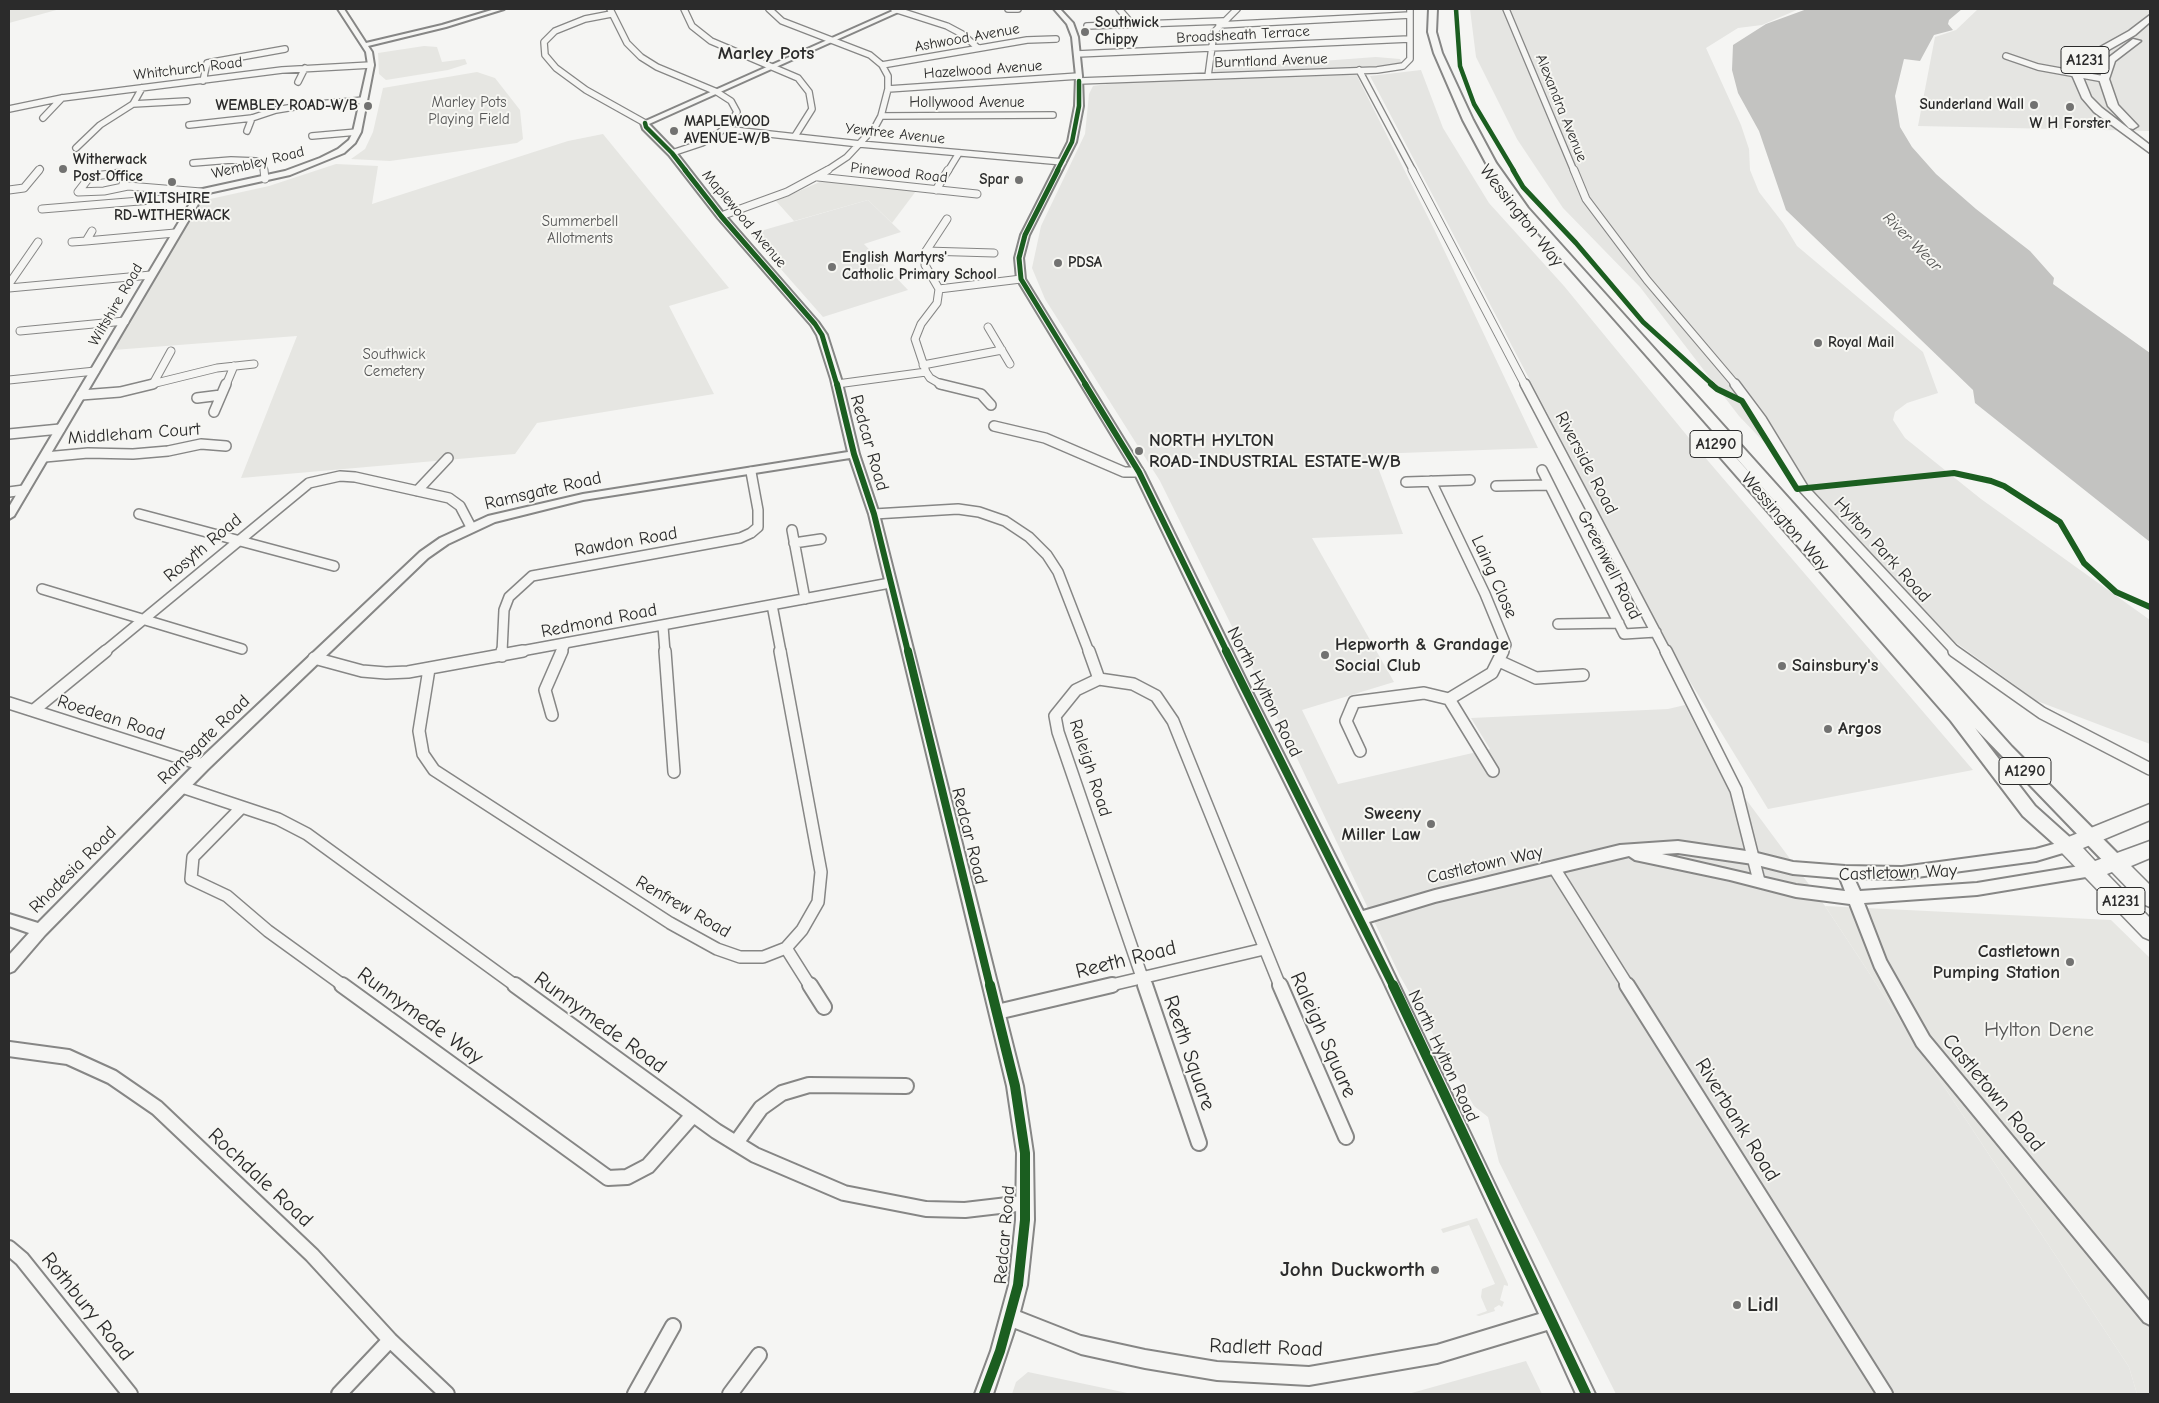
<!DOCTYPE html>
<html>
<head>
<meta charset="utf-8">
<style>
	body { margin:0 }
	#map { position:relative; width:2159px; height:1403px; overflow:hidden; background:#f5f5f3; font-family:"Comic Neue",sans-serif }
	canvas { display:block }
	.frame { position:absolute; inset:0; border:10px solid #2b2b2b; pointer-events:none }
</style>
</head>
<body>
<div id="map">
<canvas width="2159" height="1403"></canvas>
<div class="frame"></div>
</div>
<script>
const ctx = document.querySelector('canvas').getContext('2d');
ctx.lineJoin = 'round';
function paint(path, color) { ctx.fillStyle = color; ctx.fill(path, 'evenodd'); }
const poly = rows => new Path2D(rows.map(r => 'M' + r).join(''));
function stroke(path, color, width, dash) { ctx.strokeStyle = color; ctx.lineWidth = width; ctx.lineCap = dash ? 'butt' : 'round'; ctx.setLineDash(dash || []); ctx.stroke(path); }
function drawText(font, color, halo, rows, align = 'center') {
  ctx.font = font + ' "Comic Neue",sans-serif'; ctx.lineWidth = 4; ctx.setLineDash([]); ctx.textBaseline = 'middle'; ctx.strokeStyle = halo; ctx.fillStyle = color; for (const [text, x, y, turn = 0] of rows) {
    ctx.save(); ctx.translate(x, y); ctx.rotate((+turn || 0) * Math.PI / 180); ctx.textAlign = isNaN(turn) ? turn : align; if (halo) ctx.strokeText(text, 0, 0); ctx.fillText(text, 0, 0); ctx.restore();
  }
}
paint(poly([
	[1470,9,1799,9,1762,25,1738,28,1706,48,1741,125,1749,149,1750,170,1759,192,1783,223,1797,246,1923,352,1938,393,1907,403,1895,412,1893,420,1905,438,1981,499,2150,620,2150,744,2037,701,1955,642,1739,416,1640,287,1563,208,1517,139,1476,57],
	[1978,9,2150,9,2150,131,1918,126,1935,37,1956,30],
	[1376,57,1400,59,1405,68,1357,76,1434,229,1538,448,1373,454,1403,534,1312,538,1394,682,1302,710,1338,784,1490,749,1471,718,1668,709,1685,705,1705,744,1825,906,2129,1367,2137,1394,1616,1394,1499,1162,1488,1117,1474,1106,1400,976,1296,756,1160,481,1045,299,1032,268,1041,226,1085,134,1089,94,1093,86,1123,82,1211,80,1214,69],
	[1421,70,1443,128,1489,203,1564,286,1703,455,1973,770,1768,809,1656,626,1573,462,1370,76],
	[868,200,901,232,864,244,908,290,823,317,750,234],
	[1526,1361,1542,1394,1408,1394],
	[1028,1372,1132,1394,1012,1394,1016,1382]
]), '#e5e5e2');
paint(poly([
	[9,9,60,9,9,23],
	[424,46,437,47,442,62,465,59,467,64,448,70,386,80,379,74,378,53],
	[477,72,495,78,520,110,523,139,517,143,390,161,351,159,365,149,373,132,383,88],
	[603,134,729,288,669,306,714,394,537,423,515,454,241,478,297,336,113,350,201,201,269,186,336,164,378,166,372,204,568,141],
	[822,181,916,191,892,223,868,200,794,221,776,201],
	[1825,906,2111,920,2150,958,2150,1394,2137,1394,2129,1367],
	[1477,1218,1508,1284,1508,1286,1504,1285,1500,1300,1504,1302,1502,1307,1499,1305,1494,1308,1495,1311,1479,1316,1476,1315,1487,1311,1481,1297,1482,1289,1495,1284,1469,1225,1443,1233,1441,1229]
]), '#e6e6e2');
paint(poly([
	[1807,9,1962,9,1949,20,1948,24,1953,30,1934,35,1920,61,1904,59,1895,96,1900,127,1912,147,1936,174,1976,209,2030,251,2054,278,2053,284,2150,353,2150,542,1975,403,1973,390,1786,210,1759,131,1738,93,1732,70,1733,45,1766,24]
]), '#c3c3c1');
const minorFar4 = poly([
	[610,9,627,43,641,57,657,67,717,92,731,101,737,112,730,123,719,133,702,143,672,153],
	[684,9,692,26,711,41,798,78,809,92,812,109,795,136],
	[769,9,782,21,870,55,882,65,888,76,888,89,881,116,875,127,847,157,826,171],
	[894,9,947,26,962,34,978,48],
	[1008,9,1018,9],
	[1119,9,1132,24],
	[1506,9,1574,171],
	[611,14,585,19,555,31,544,42,545,55,556,68,586,90,645,123],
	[1219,25,1410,15],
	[1087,26,1223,21],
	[1077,54,1409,39],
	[2006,56,2038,67,2104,79],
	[882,65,1027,40,1056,39],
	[1359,70,1413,171],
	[1208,76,1214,32,1237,9],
	[203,81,207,63,285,49],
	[1079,81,1377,70,1403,66,1410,59,1410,9],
	[298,82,305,68],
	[888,89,1079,76],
	[133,104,187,101],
	[9,109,62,98,282,70,371,65],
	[881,116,1053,115],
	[43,118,62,98],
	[189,125,252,118,276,110,306,105,364,100],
	[724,129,860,144,1063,162],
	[247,131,252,118],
	[312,136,357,132],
	[76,148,100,125,133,104,142,88],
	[193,163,231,160,256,161,263,165,264,171],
	[38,171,40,169],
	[948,171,959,153]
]);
const minorFar3 = poly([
	[264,170,265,179],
	[1412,170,1525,385],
	[1574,170,1586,199,1647,280,1736,385],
	[818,177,977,194],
	[122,187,126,175,120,173,102,175,88,179,78,192,104,191,128,186,201,192],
	[9,190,24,188,39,170],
	[936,190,948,170],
	[42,209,164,199],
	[721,216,787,192,828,170],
	[92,231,86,241,175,233],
	[72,242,86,241],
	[926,251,994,253],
	[9,284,38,242],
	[9,288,151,275],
	[939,289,1021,279],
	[988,327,1010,364],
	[20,331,125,321],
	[923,365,1002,350],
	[9,380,95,371],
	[154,382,171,351],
	[837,384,926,372],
	[148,385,217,368,254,364],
	[226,385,234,366],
	[942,385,930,378,926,372,915,339,921,324,937,303,939,289,925,265,926,251,947,219]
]);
const minorFar2 = poly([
	[837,384,839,384],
	[940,384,981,394,991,405],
	[1525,384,1666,652],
	[1735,384,1762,420,1804,489,1956,652],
	[81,395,120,392,153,384],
	[197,398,221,395],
	[214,412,226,384],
	[994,426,1045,438,1124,472,1139,472],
	[9,434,60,429],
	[45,457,88,453,133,454,168,451,201,444,226,446],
	[1542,470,1624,634,1656,632],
	[1431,481,1485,594,1506,645,1502,652],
	[1406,482,1470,480],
	[1496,486,1549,485],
	[417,491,448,458],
	[9,492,24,490],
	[139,514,334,566],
	[874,514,958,509,979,512,1005,521,1029,537,1047,555,1058,572,1089,652],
	[792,530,805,599],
	[794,543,821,539],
	[42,589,242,649],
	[772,605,781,652],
	[1558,624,1619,623],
	[663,626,665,652],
	[104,652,309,483,340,476,355,477,449,498,460,506,471,527],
	[502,652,504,610,509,597,532,576,740,538,751,533,758,527,758,510,751,472],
	[516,652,890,583],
	[561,652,565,644]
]);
const minorFar1 = poly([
	[665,651,674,772],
	[1089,651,1099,679],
	[1666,651,1736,790,1759,881],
	[1954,651,2042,713,2150,769],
	[502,656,502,651],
	[314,658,362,671,386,673,408,672,523,651],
	[1499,661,1536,678,1583,675],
	[429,669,419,731,423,754,434,770,670,923,717,949,740,957,763,957,786,948,802,930,818,902,821,872,780,651],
	[9,703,203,765],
	[34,710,106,651],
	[552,715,545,690,562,651],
	[1360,751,1346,721,1354,702,1424,693,1449,699],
	[1493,771,1449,699,1492,673,1503,651],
	[182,787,278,819,307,834,516,986],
	[242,807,193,857,191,879,227,896,268,931,344,986],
	[1554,868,1628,986],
	[786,948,810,986],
	[1107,986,1264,949],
	[1145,986,1058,732,1055,716,1076,690,1099,679,1133,684,1156,696,1173,721,1280,986]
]);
const minor = poly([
	[342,985,608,1178,627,1177,648,1166,693,1115],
	[515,985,716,1131,755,1155,844,1193,926,1209,965,1210,1025,1203],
	[810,985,824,1007],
	[1145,985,1199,1143],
	[1280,985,1346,1137],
	[1627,985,1885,1394],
	[997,1012,1112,985],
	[9,1049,68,1057,112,1077,157,1108,312,1255,390,1340,447,1394],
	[736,1143,761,1108,782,1093,809,1085,906,1086],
	[9,1248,22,1259,130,1394],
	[339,1394,390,1340],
	[635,1394,673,1326],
	[730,1394,759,1355]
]);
const tertiary = poly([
	[338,9,344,9,366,43,442,25,495,9,504,9,446,27,368,46,372,52,374,65,361,132,355,143,344,153,290,175,204,194,14,516,9,519,9,507,198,190,285,171,320,158,338,149,349,140,353,132,368,65,366,52,338,9],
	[897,9,905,9,649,124,675,151,724,214,818,322,827,335,841,379,859,454,879,514,1023,1086,1033,1153,1034,1220,1027,1285,1020,1312,1081,1336,1145,1350,1217,1362,1309,1367,1437,1345,1539,1314,1382,978,1238,688,1134,472,1017,279,1015,258,1021,235,1068,142,1075,106,1076,76,1072,37,1067,24,1054,9,1060,9,1073,23,1078,37,1082,76,1083,106,1076,142,1029,235,1023,258,1025,279,1144,472,1250,688,1363,911,1435,890,1620,845,1678,841,1753,852,1793,862,1845,866,1902,867,2036,849,2068,840,2073,842,2075,846,2073,850,2036,861,1902,879,1854,878,1860,891,1977,883,2092,864,2097,866,2099,870,2097,874,2092,876,1977,895,1864,903,1886,960,1929,1036,2150,1302,2150,1325,2144,1322,1917,1046,1875,968,1850,904,1796,897,1730,880,1635,860,1629,856,1435,902,1369,922,1595,1394,1576,1394,1547,1330,1437,1363,1309,1385,1217,1380,1145,1368,1081,1354,1015,1328,993,1394,975,1394,991,1351,1009,1285,1016,1220,1017,1153,1007,1086,869,514,850,458,583,500,495,522,448,544,428,558,208,769,45,935,14,971,9,973,9,955,29,933,9,926,9,914,38,923,198,761,420,552,440,538,488,516,583,494,848,452,831,379,817,335,811,325,718,218,669,155,643,129,641,123,897,9],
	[1678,853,1753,864,1793,874,1840,878,1845,891,1796,885,1662,854,1678,853]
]);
const primary = poly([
	[1429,9,1437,9,1436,32,1442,53,1473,120,1496,163,1528,208,2012,747,2122,858,2125,863,2122,868,2116,871,2110,868,1975,728,2035,806,2074,841,2077,846,2074,851,2068,853,2062,851,2023,816,1951,721,1706,441,1704,438,1706,435,1716,435,1815,547,1520,212,1486,163,1463,120,1434,53,1428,32,1429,9]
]);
const trunk = poly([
	[2150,15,2150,22,2135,35,2091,60,2082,75,2091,97,2102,108,2150,145,2150,153,2094,112,2082,98,2072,75,2084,56,2129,31,2150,15],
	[2133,39,2141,41,2115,61,2109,79,2118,105,2138,126,2133,129,2129,128,2108,106,2099,79,2108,58,2133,39],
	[2150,804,2150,820,2083,848,2095,861,2150,841,2150,858,2131,866,2150,885,2150,907,2143,904,2112,872,2107,874,2150,918,2150,940,2143,937,2061,852,2058,846,2061,840,2150,804]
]);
stroke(minorFar4, '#868685', 8);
stroke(minorFar3, '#868685', 9);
stroke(minorFar2, '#868685', 12);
stroke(minorFar1, '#868685', 14);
stroke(minor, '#868685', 18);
stroke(tertiary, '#868685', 4);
stroke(primary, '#868685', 4);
stroke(trunk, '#868685', 3);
stroke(minorFar4, '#f5f5f3', 5.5);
stroke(minorFar3, '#f5f5f3', 7);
stroke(minorFar2, '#f5f5f3', 9);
stroke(minorFar1, '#f5f5f3', 11);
stroke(minor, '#f5f5f3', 14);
paint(tertiary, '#f5f5f3');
paint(primary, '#f5f5f3');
paint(trunk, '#f5f5f3');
stroke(poly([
	[1456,9,1460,66,1474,104,1514,171],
	[645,123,646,127,672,153,686,171],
	[1057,171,1072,142,1079,106,1079,81]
]), '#1b5e20', 4.5);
stroke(poly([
	[685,170,721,216,815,324,822,335,837,385],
	[1058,170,1025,235,1019,258,1021,279,1086,385],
	[1513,170,1523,187,1576,243,1643,322,1713,385]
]), '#1b5e20', 5);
stroke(poly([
	[837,384,854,454,874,514,908,652],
	[1085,384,1139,472,1227,652],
	[1711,384,1717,389,1742,401,1797,489,1954,473,1991,481,2004,486,2060,522,2084,563,2116,592,2150,607]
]), '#1b5e20', 6);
stroke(poly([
	[908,651,990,986],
	[1226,651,1393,986]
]), '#1b5e20', 8);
stroke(poly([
	[1393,985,1586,1394],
	[984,1394,1000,1351,1018,1285,1025,1220,1025,1153,1015,1086,990,985]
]), '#1b5e20', 10);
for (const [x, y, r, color] of [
	[1085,32,5,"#727271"],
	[2034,105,5,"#727271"],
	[368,106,5,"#727271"],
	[2070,107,5,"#727271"],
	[674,131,5,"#727271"],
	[63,169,5,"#727271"],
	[1019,180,5,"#727271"],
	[172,182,5,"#727271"],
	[1058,263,5,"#727271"],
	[832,267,5,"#727271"],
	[1818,343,5,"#727271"],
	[1139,451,5,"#727271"],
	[1325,655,5,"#727271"],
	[1782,666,5,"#727271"],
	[1828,729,5,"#727271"],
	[1431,824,5,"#727271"],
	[2070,962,5,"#727271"],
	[1435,1270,5,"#727271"],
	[1737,1305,5,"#727271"]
]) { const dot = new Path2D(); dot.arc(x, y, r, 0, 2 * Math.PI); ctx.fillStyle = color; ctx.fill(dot); stroke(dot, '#f6f6f2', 2); }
drawText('bold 15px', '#2b2b2b', '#f6f6f2', [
	["Southwick",1095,23],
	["Chippy",1095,40],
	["Sunderland Wall",2024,105,"right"],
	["WEMBLEY ROAD-W/B",358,106,"right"],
	["MAPLEWOOD",684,122],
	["AVENUE-W/B",684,139],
	["W H Forster",2070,124,"center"],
	["Witherwack",73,160],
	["Post Office",73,177],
	["Spar",1009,180,"right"],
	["WILTSHIRE",172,199,"center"],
	["RD-WITHERWACK",172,216,"center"],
	["English Martyrs'",842,258],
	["Catholic Primary School",842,275],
	["PDSA",1068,263],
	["Royal Mail",1828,343]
], 'left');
drawText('15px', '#2b2b2b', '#f6f6f2', [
	["Broadsheath Terrace",1243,35,-3],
	["Ashwood Avenue",967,38,-10],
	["Burntland Avenue",1271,61,-2],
	["Whitchurch Road",188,69,-7],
	["Hazelwood Avenue",983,70,-4],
	["Hollywood Avenue",967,103],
	["Alexandra Avenue",1561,108,68],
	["Yewtree Avenue",895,134,6],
	["Wembley Road",258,163,-14],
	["Pinewood Road",899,173,6],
	["Maplewood Avenue",744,219,50],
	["Wiltshire Road",116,305,-60]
]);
drawText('15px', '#565656', '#f6f6f2', [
	["Marley Pots",469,103],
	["Playing Field",469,120],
	["Summerbell",580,222],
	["Allotments",580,239],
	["Southwick",394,355],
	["Cemetery",394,372]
]);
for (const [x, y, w] of [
	[2085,60,48],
	[1716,444,52],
	[2025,771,52],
	[2121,901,48]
]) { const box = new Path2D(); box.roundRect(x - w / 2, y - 13.5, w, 27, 4); ctx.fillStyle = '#f6f6f2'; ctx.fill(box); stroke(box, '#2b2b2b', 1); }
drawText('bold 16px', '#2b2b2b', null, [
	["A1231",2085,60],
	["A1290",1716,444],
	["A1290",2025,771],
	["A1231",2121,901]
]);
drawText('italic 16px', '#525251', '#f6f6f2', [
	["River Wear",1912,242,45]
]);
drawText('18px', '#2b2b2b', '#f6f6f2', [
	["Wessington Way",1521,216,52],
	["Middleham Court",134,434,-4],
	["Redcar Road",869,443,74],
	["Riverside Road",1586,463,62],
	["Ramsgate Road",543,491,-13],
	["Wessington Way",1785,522,49],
	["Rawdon Road",626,542,-10],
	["Rosyth Road",203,548,-40],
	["Hylton Park Road",1882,550,48],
	["Greenwell Road",1609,565,63],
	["Laing Close",1494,577,66],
	["Redmond Road",599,621,-11],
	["North Hylton Road",1264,692,63],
	["Roedean Road",111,718,18],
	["Ramsgate Road",204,740,-44],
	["Raleigh Road",1090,768,72],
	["Redcar Road",969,836,76],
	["Castletown Way",1485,865,-13],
	["Rhodesia Road",73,870,-45],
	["Castletown Way",1898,873,-2],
	["Renfrew Road",683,907,30],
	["North Hylton Road",1443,1056,65],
	["Redcar Road",1005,1235,-85]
]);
drawText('bold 18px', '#2b2b2b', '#f6f6f2', [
	["NORTH HYLTON",1149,441],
	["ROAD-INDUSTRIAL ESTATE-W/B",1149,462],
	["Hepworth & Grandage",1335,645],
	["Social Club",1335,666],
	["Sainsbury's",1792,666],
	["Argos",1838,729],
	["Sweeny",1421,814,"right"],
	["Miller Law",1421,835,"right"],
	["Castletown",2060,952,"right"],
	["Pumping Station",2060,973,"right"]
], 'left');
drawText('bold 19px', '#2b2b2b', '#f6f6f2', [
	["Marley Pots",766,54]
]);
drawText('21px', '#2b2b2b', '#f6f6f2', [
	["Reeth Road",1126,960,-14],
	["Runnymede Way",420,1016,36],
	["Runnymede Road",600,1023,36],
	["Raleigh Square",1323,1035,66],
	["Reeth Square",1189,1053,71],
	["Castletown Road",1993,1093,50],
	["Riverbank Road",1737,1120,58],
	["Rochdale Road",260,1178,43],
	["Rothbury Road",87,1307,51],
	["Radlett Road",1266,1348,2]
]);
drawText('21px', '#565656', '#f6f6f2', [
	["Hylton Dene",2039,1030]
]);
drawText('bold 21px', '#2b2b2b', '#f6f6f2', [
	["John Duckworth",1425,1270],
	["Lidl",1747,1305,"left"]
], 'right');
</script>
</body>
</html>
